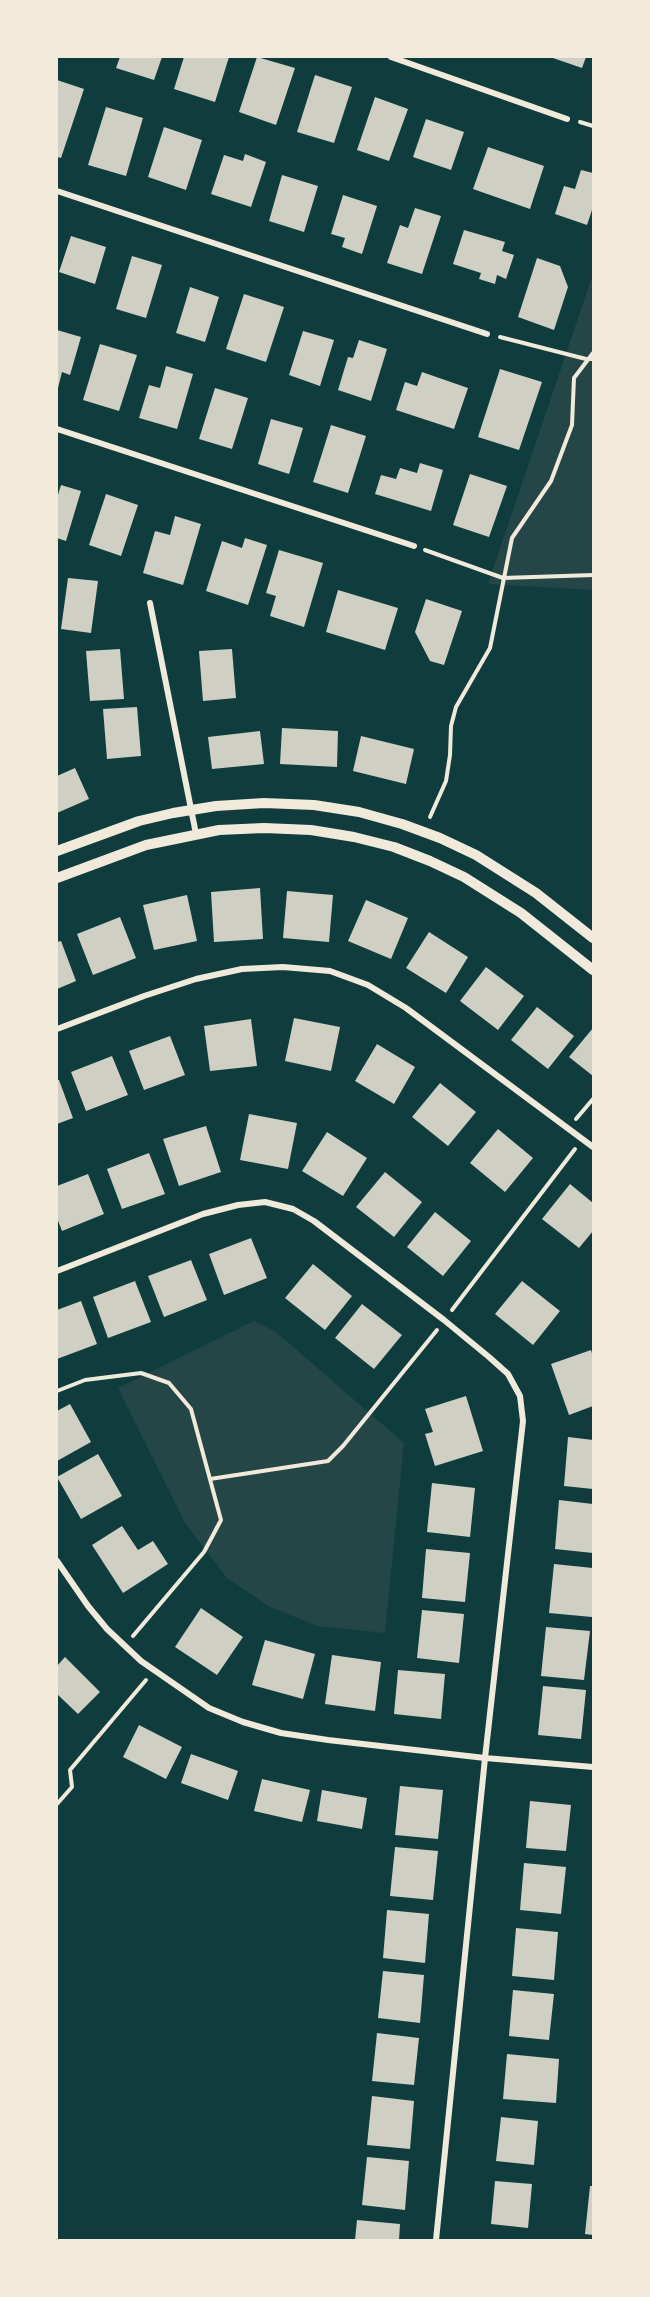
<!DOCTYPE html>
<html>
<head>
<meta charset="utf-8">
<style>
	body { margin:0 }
	#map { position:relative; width:650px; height:2297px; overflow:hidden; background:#0f3d3e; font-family:"Varela Round",sans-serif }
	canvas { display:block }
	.frame { position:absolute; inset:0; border:58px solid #f1e9da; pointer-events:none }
</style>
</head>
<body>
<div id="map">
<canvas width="650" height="2297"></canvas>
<div class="frame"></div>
</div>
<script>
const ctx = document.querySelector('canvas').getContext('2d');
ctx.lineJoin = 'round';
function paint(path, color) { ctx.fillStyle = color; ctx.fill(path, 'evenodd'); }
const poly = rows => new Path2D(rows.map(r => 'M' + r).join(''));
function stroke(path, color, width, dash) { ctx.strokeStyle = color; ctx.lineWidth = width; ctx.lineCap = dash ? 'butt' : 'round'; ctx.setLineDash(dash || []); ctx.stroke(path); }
paint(poly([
	[593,274,593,590,488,584],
	[254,1321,276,1332,404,1443,385,1633,317,1626,268,1606,227,1578,185,1523,118,1388]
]), '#244646');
paint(poly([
	[120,57,162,57,154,80,116,68],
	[184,57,229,57,215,102,174,89],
	[257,57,295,68,276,125,239,112],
	[550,57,586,57,582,68],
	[315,75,352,87,334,143,297,132],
	[57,80,84,89,61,158,57,157],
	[375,97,408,109,389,161,357,150],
	[106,107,143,118,126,176,88,165],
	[426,119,464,132,451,170,413,157],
	[164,127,202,140,186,190,148,177],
	[488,147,544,166,530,209,473,189],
	[245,154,266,162,251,207,211,194,224,155,243,161],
	[581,170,593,173,593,207,587,225,555,214,564,186,575,189],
	[282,175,318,186,304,232,269,221],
	[343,195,377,206,362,254,342,247,345,238,331,234],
	[415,208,441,216,422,274,387,263,400,225,408,228],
	[464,230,505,242,502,251,514,255,506,279,497,275,495,284,479,279,481,273,453,264],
	[71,236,106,247,95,284,59,272],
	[132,256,162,265,146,318,116,309],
	[537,258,560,266,568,287,554,330,518,317],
	[190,287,219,297,205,342,176,333],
	[244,294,284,307,266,362,226,349],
	[57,330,81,337,70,375,62,372,58,388],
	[303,331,334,340,320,386,289,375],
	[359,340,387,349,371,401,338,390,348,357,353,358],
	[100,344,137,355,119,411,83,400],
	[166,366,193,374,177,429,139,418,149,385,160,388],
	[500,369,542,382,519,450,478,437],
	[422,372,468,388,454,429,396,410,405,382,417,386],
	[215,388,248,398,232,449,199,439],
	[271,419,303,428,289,474,258,464],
	[331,425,366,436,348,493,313,482],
	[420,463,443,470,431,511,375,494,381,475,396,479,400,468,417,473],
	[470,474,507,486,489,537,453,525],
	[61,485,81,491,66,541,57,538,57,498],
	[106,494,138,505,121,556,89,545],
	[175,516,201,524,183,585,143,573,155,531,170,535],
	[245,538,267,545,248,605,206,591,222,541,242,548],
	[279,550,323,563,304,627,270,616,276,596,266,593],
	[68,578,98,581,91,633,61,629],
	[338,590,398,608,385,650,326,632],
	[426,599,462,611,444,665,430,661,415,632],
	[120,649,124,699,90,701,86,651],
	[232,649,236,698,203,701,199,651],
	[137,707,141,756,107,759,103,709],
	[282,728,338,731,337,767,280,764],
	[260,731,264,764,212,769,208,737],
	[361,736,414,749,406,784,353,771],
	[75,768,89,799,57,813,57,776],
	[260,888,263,939,214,942,211,892],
	[287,891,333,895,329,942,283,938],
	[187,895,197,941,154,950,143,905],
	[366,900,408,918,391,959,348,941],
	[120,917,136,958,93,975,77,934],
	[429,932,468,957,446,993,406,968],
	[61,941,76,981,57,989,57,942],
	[486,967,524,996,498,1030,460,1001],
	[537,1007,574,1036,548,1069,511,1040],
	[294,1018,340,1027,331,1071,285,1061],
	[251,1019,257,1066,210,1071,204,1026],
	[593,1028,593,1076,569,1057],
	[170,1036,185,1075,144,1090,129,1051],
	[377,1044,415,1067,394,1104,355,1081],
	[112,1056,128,1095,86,1111,71,1072],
	[57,1080,59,1080,73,1118,57,1124],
	[440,1083,476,1112,448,1146,412,1117],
	[249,1114,297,1123,288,1169,240,1160],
	[206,1126,221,1172,179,1186,163,1139],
	[498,1129,533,1158,505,1192,470,1163],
	[327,1132,367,1158,343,1196,302,1171],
	[149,1153,165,1194,122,1209,107,1169],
	[385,1172,422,1202,394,1237,356,1207],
	[88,1174,104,1214,62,1231,57,1218,57,1186],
	[570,1184,593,1203,593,1231,579,1248,542,1219],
	[435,1212,471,1241,443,1276,407,1247],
	[251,1238,267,1278,224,1295,209,1254],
	[191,1260,207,1300,164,1317,148,1276],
	[313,1264,352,1296,325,1330,285,1298],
	[135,1281,151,1322,108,1338,93,1297],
	[522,1281,560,1311,533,1345,495,1314],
	[81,1301,97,1344,57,1359,57,1310],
	[362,1304,402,1335,374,1369,335,1338],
	[591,1350,593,1357,593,1406,569,1415,551,1364],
	[466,1396,483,1451,435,1466,425,1434,433,1432,425,1409],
	[70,1404,91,1442,57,1461,57,1411],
	[568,1437,593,1440,593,1489,564,1486],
	[98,1454,122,1496,81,1519,57,1477],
	[432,1483,475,1488,470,1537,427,1532],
	[559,1500,593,1504,593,1553,555,1549],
	[122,1526,138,1550,153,1541,168,1564,123,1593,92,1545],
	[426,1549,470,1553,465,1602,422,1598],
	[554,1564,593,1568,592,1617,549,1613],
	[201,1608,243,1637,217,1675,175,1647],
	[422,1610,464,1614,459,1663,417,1658],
	[546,1627,590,1631,584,1680,541,1676],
	[265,1640,315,1654,303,1699,252,1685],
	[332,1655,381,1662,375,1711,325,1704],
	[65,1657,100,1692,78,1714,57,1694,57,1666],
	[398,1670,445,1674,441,1719,394,1714],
	[543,1686,586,1690,581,1739,538,1735],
	[139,1725,182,1747,166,1779,123,1757],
	[191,1754,238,1771,228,1800,181,1783],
	[262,1779,310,1790,302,1822,254,1811],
	[400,1786,443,1790,438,1839,395,1835],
	[322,1790,367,1798,362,1829,317,1821],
	[530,1801,571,1805,566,1851,526,1848],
	[395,1847,438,1851,433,1900,390,1896],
	[524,1863,566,1867,561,1914,520,1910],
	[387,1910,429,1914,425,1963,383,1958],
	[516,1928,558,1932,554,1980,512,1976],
	[383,1971,424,1975,420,2023,378,2018],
	[513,1990,554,1994,549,2040,509,2036],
	[377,2033,419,2038,414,2085,372,2081],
	[507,2054,559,2059,556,2103,503,2099],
	[372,2096,414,2101,410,2149,367,2145],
	[501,2117,538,2121,534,2165,496,2161],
	[367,2157,409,2161,405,2210,362,2205],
	[495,2181,532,2184,528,2228,491,2224],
	[590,2186,593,2186,593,2235,585,2234],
	[357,2220,400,2224,399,2240,355,2240]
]), '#cfcfc3');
stroke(poly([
	[580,122,593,126],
	[500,337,586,359,593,359],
	[425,550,503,578,593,575],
	[430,817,446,781,450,755,451,726,456,707,490,648,512,538,551,481,572,425,574,378,593,353],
	[576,1119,593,1099],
	[452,1310,575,1149],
	[57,1391,85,1380,141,1373,169,1383,191,1409,221,1520,204,1552,133,1636],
	[210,1479,328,1461,343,1446,437,1330],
	[57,1804,72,1787,70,1770,146,1680]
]), '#f1e9da', 4);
stroke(poly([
	[391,57,567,119],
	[57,191,487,334],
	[57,429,414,546],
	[150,603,196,834],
	[57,1029,144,996,196,979,242,969,283,967,330,971,368,985,406,1008,593,1147],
	[57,1271,203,1214,238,1205,265,1202,293,1209,314,1221,444,1320,489,1357,508,1374,520,1396,523,1421,485,1758,436,2240],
	[57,1561,88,1606,107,1629,141,1661,209,1708,243,1722,281,1733,328,1740,485,1758,593,1767]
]), '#f1e9da', 6);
stroke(poly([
	[57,851,139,821,173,813,216,806,264,803,314,805,359,812,402,824,440,838,476,855,536,893,593,938],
	[57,878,146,845,219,830,264,828,311,830,354,837,394,847,430,861,464,877,521,913,593,970]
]), '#f1e9da', 10);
</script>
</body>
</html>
